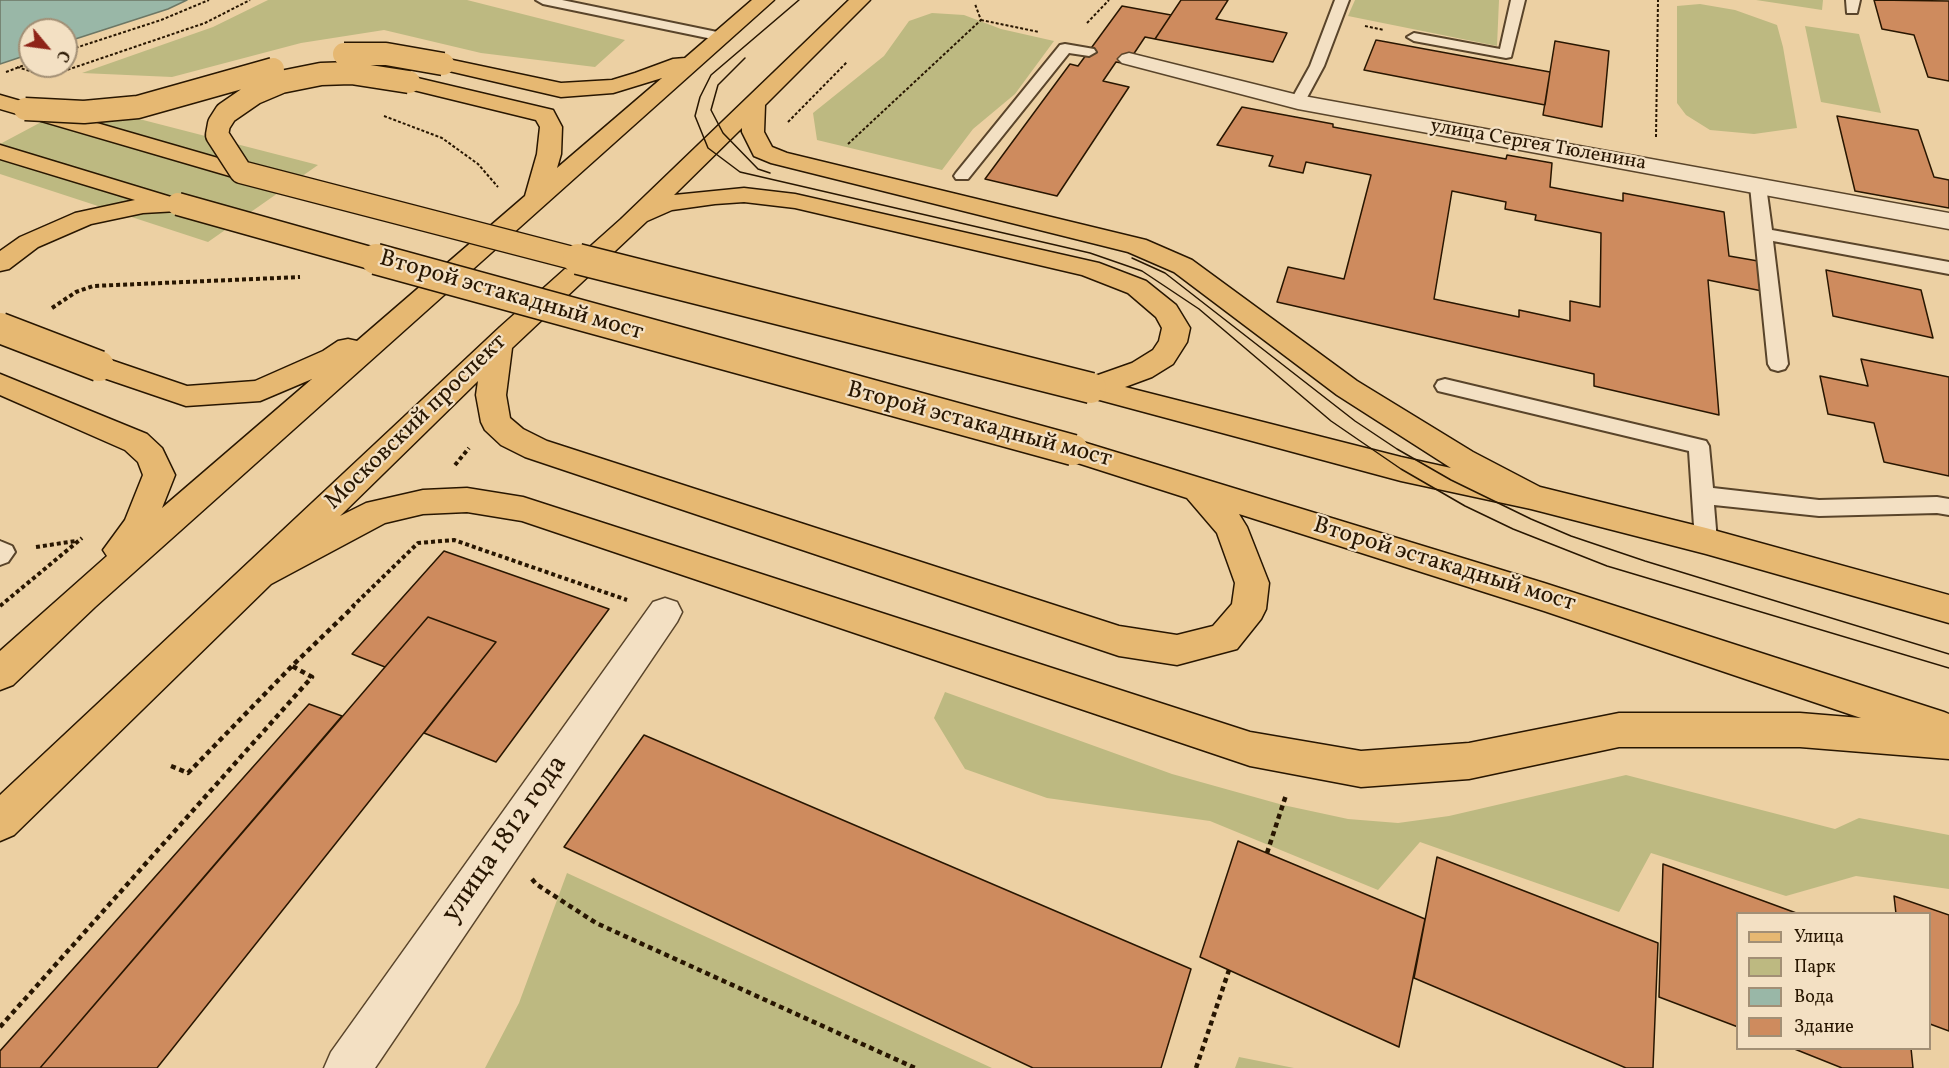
<!DOCTYPE html>
<html>
<head>
<meta charset="utf-8">
<style>
	body { margin:0 }
	#map { position:relative; width:1949px; height:1068px; overflow:hidden; background:#ecd0a3; font-family:Vollkorn,serif }
	canvas { display:block }
	.legend { position:absolute; left:1736px; top:912px; width:195px; height:138px; box-sizing:border-box; background:#f3e0c3; border:2px solid #a28f75; margin:0; padding:8px 10px; list-style:none; font-size:18px; color:#281601 }
	.legend li { display:flex; align-items:center; gap:12px; height:30px }
	.legend b { width:30px; border:2px solid #a28f75 }
	.north { position:absolute; left:18px; top:18px; width:60px; height:60px; box-sizing:border-box; background:#f3e0c3; border:2px solid #a28f75; border-radius:50%; rotate:119deg; font-size:16px; font-weight:700; line-height:24px; text-align:center; color:#281601 }
	.north::after { content:''; display:block; margin:auto; width:21px; height:27px; background:#8f2418; clip-path:polygon(50% 0,100% 100%,50% 72%,0 100%) }
</style>
</head>
<body>
<div id="map">
<canvas width="1949" height="1068"></canvas>
<ul class="legend">
<li><b style="height:8px;background:#e6b872"></b>Улица</li>
<li><b style="height:16px;background:#bdb981"></b>Парк</li>
<li><b style="height:16px;background:#99b7a7"></b>Вода</li>
<li><b style="height:16px;background:#ce8b5e"></b>Здание</li>
</ul>
<div class="north">С</div>
</div>
<script>
const ctx = document.querySelector('canvas').getContext('2d');
ctx.lineJoin = 'round';
function paint(path, color) { ctx.fillStyle = color; ctx.fill(path, 'evenodd'); }
const poly = rows => new Path2D(rows.map(r => 'M' + r).join(''));
function stroke(path, color, width, dash) { ctx.strokeStyle = color; ctx.lineWidth = width; ctx.lineCap = dash ? 'butt' : 'round'; ctx.setLineDash(dash || []); ctx.stroke(path); }
function drawText(font, color, halo, rows, align = 'center') {
  ctx.font = font + ' Vollkorn,serif'; ctx.lineWidth = 4.5; ctx.setLineDash([]); ctx.textBaseline = 'middle'; ctx.strokeStyle = halo; ctx.fillStyle = color; for (const [text, x, y, turn = 0] of rows) {
    ctx.save(); ctx.translate(x, y); ctx.rotate((+turn || 0) * Math.PI / 180); ctx.textAlign = isNaN(turn) ? turn : align; if (halo) ctx.strokeText(text, 0, 0); ctx.fillText(text, 0, 0); ctx.restore();
  }
}
paint(poly([
	[268,0,467,0,625,40,595,67,481,53,384,30,301,43,172,77,82,73,213,27],
	[1355,0,1499,0,1497,46,1348,16],
	[1756,0,1823,0,1822,10],
	[1700,4,1735,10,1777,25,1783,47,1797,128,1754,134,1710,130,1686,115,1677,103,1677,6],
	[932,13,964,15,1001,29,1054,41,1015,94,973,129,942,170,817,140,813,113,884,56,909,21],
	[1805,26,1859,34,1881,113,1821,102],
	[77,103,318,165,208,242,0,174,0,144],
	[945,692,1172,774,1283,805,1348,819,1398,823,1449,816,1626,775,1835,829,1859,818,1949,835,1949,889,1856,876,1786,896,1651,853,1619,912,1420,842,1378,890,1210,821,1047,798,965,769,934,718],
	[567,873,992,1068,485,1068,519,1003],
	[1239,1057,1294,1068,1235,1068]
]), '#bdb981');
const water = poly([
	[0,0,187,0,168,9,66,42,66,30,30,30,30,54,0,64,0,0]
]);
paint(water, '#99b7a7');
stroke(water, '#6c7765', 1.5);
const building = poly([
	[1181,0,1228,0,1216,19,1287,33,1273,62,1155,39,1181,0],
	[1874,0,1949,1,1949,81,1928,77,1914,35,1882,29,1874,0],
	[1122,6,1171,15,1155,39,1145,37,1127,64,1116,62,1103,81,1129,87,1057,196,985,179,1070,64,1078,66,1122,6],
	[1376,40,1550,72,1545,105,1364,70,1376,40],
	[1555,41,1609,51,1602,127,1543,115,1555,41],
	[1242,107,1333,124,1333,127,1506,159,1507,155,1552,163,1550,187,1623,201,1623,193,1724,212,1729,256,1758,261,1762,291,1708,280,1719,415,1594,386,1594,374,1277,302,1288,267,1344,279,1371,175,1306,162,1303,173,1269,166,1273,156,1217,145,1242,107],
	[1452,191,1506,202,1505,209,1536,215,1535,220,1601,233,1600,307,1570,301,1570,321,1519,310,1519,317,1434,299,1452,191],
	[1837,116,1918,130,1934,177,1949,180,1949,208,1855,191,1837,116],
	[1826,270,1921,290,1933,338,1833,316,1826,270],
	[1861,359,1949,377,1949,476,1884,462,1874,423,1828,414,1820,376,1868,386,1861,359],
	[444,551,609,609,496,762,424,733,496,642,428,617,385,667,352,654,444,551],
	[428,617,496,642,157,1068,40,1068,428,617],
	[309,704,342,716,40,1068,0,1068,0,1051,309,704],
	[644,735,1191,969,1161,1068,1033,1068,564,847,644,735],
	[1238,841,1425,919,1399,1047,1200,957,1238,841],
	[1437,857,1658,943,1653,1068,1626,1068,1414,978,1437,857],
	[1663,864,1799,914,1738,914,1738,1027,1659,997,1663,864],
	[1894,896,1949,915,1949,1031,1930,1024,1930,914,1896,914,1894,896],
	[1792,1048,1911,1048,1913,1068,1842,1068,1792,1048]
]);
paint(building, '#ce8b5e');
stroke(building, '#281601', 1.5);
const lane = poly([
	[536,0,562,0,722,33,729,37,722,41,543,4,536,0],
	[1335,0,1349,0,1324,66,1303,105,1293,105,1290,102,1310,66,1335,0],
	[1511,0,1525,0,1511,57,1506,58,1414,41,1407,37,1414,33,1500,49,1511,0],
	[1846,0,1860,0,1857,13,1847,13,1846,0],
	[1065,44,1094,49,1096,52,1089,56,1069,53,968,179,956,179,954,176,956,173,1060,45,1065,44],
	[1758,181,1766,186,1772,230,1949,262,1949,274,1773,241,1788,364,1785,369,1778,371,1771,369,1768,364,1750,186,1758,181],
	[1445,379,1706,441,1709,446,1713,488,1819,500,1937,497,1949,499,1949,515,1937,513,1819,516,1714,505,1717,541,1714,547,1706,550,1698,547,1695,541,1689,451,1438,391,1435,386,1438,381,1445,379],
	[0,541,12,546,15,552,8,562,0,565,0,541]
]);
const street = poly([
	[1129,53,1298,95,1949,213,1949,229,1298,109,1122,63,1118,59,1122,55,1129,53],
	[665,598,677,602,682,612,677,622,375,1068,324,1068,331,1052,653,602,665,598]
]);
const primary = poly([
	[752,0,774,0,95,607,13,685,0,690,0,651,107,556,103,550,125,520,143,475,138,462,125,450,0,395,0,374,147,434,162,448,175,475,162,508,312,379,260,401,186,406,89,373,85,366,89,359,99,356,187,386,255,381,323,351,338,341,348,339,357,341,525,196,537,154,540,127,536,120,401,87,398,82,401,77,409,76,553,110,562,127,561,154,557,168,662,78,613,93,561,97,436,68,432,64,436,60,443,58,561,83,612,80,635,73,673,59,685,58,752,0],
	[849,0,870,0,765,105,764,132,772,147,787,153,1146,240,1192,260,1357,381,1473,452,1540,487,1706,528,1949,595,1949,623,1706,554,1531,509,1401,481,1081,395,1076,388,1081,381,1132,363,1153,350,1159,341,1162,328,1156,317,1128,293,1082,275,795,208,744,202,715,204,672,210,647,221,512,348,506,395,510,418,523,429,547,441,1119,626,1177,635,1213,626,1232,604,1235,583,1217,533,1187,498,1062,458,1058,450,1062,442,1073,439,1544,583,1944,712,1949,714,1949,759,1800,747,1619,747,1469,779,1361,787,1250,766,522,521,467,512,423,514,385,523,271,584,14,835,0,841,0,795,500,327,621,219,849,0],
	[742,128,742,132,754,156,771,163,1128,252,1174,272,1337,395,1451,468,1401,457,1125,387,1152,377,1173,364,1187,342,1190,328,1176,305,1146,281,1099,263,795,194,744,188,674,195,742,128],
	[478,381,476,395,481,422,485,430,501,445,525,457,1119,656,1177,665,1237,649,1261,619,1266,609,1269,583,1247,527,1239,514,1544,611,1861,718,1800,713,1619,713,1469,743,1361,751,1250,732,523,497,467,488,423,490,366,503,340,516,478,381],
	[0,95,249,167,253,172,249,177,241,179,233,177,0,109,0,95],
	[0,145,171,197,187,199,190,204,187,209,178,211,143,213,91,224,38,247,9,269,0,271,0,251,20,237,75,213,135,200,0,159,0,145]
]);
stroke(lane, '#59442a', 4);
stroke(street, '#59442a', 3);
stroke(primary, '#281601', 3);
stroke(poly([
	[981,20,1039,32],
	[1087,23,1109,0],
	[1365,26,1384,30],
	[66,51,161,20,209,0],
	[17,67,33,72],
	[6,72,30,63],
	[58,73,205,23,250,0],
	[384,116,442,138,478,164,498,187],
	[788,122,847,62],
	[1656,137,1658,0],
	[848,144,981,20,975,4]
]), '#281601', 2, [3, 2]);
stroke(poly([
	[52,308,76,292,93,286,300,277],
	[455,465,469,448],
	[36,547,76,541],
	[0,606,82,538],
	[352,607,418,543,454,540,627,600]
]), '#281601', 4, [4, 3]);
stroke(poly([
	[171,766,188,773,292,666],
	[1267,853,1286,795],
	[532,879,536,884,596,923,915,1068],
	[0,1027,312,677,292,666,354,606],
	[1196,1068,1229,970]
]), '#281601', 4.5, [5, 4]);
paint(lane, '#f3e0c3');
paint(street, '#f3e0c3');
paint(primary, '#e6b872');
stroke(poly([
	[799,0,711,75,700,97,695,116,708,148,740,172,1090,253,1142,271,1199,309,1331,421,1401,469,1465,506,1513,529,1607,566,1949,668],
	[745,58,718,85,711,110,723,133,758,169,770,173],
	[1132,258,1165,273,1355,421,1397,449,1451,480,1531,519,1571,536,1645,561,1949,654]
]), '#281601', 1.5);
const primaryBridgeFar1 = poly([
	[344,54,386,54,443,64],
	[409,82,351,73,321,74,281,82,255,93,226,113,219,124,217,135,241,172,584,261],
	[25,109,84,112,138,107,273,69],
	[178,204,381,261]
]);
const primaryBridge = poly([
	[376,259,1073,450],
	[578,259,1091,388],
	[0,328,99,366]
]);
stroke(primaryBridgeFar1, '#281601', 25, []);
stroke(primaryBridge, '#281601', 33, []);
stroke(primaryBridgeFar1, '#e6b872', 22);
stroke(primaryBridge, '#e6b872', 30);
drawText('20px', '#281601', '#f3e0c3', [
	["улица Сергея Тюленина",1538,146,10]
]);
drawText('24px', '#281601', '#f3e0c3', [
	["Второй эстакадный мост",511,297,16],
	["Московский проспект",417,423,-44],
	["Второй эстакадный мост",979,426,15],
	["Второй эстакадный мост",1444,566,17]
]);
drawText('28px', '#281601', '#f3e0c3', [
	["улица 1812 года",506,840,-55]
]);
</script>
</body>
</html>
